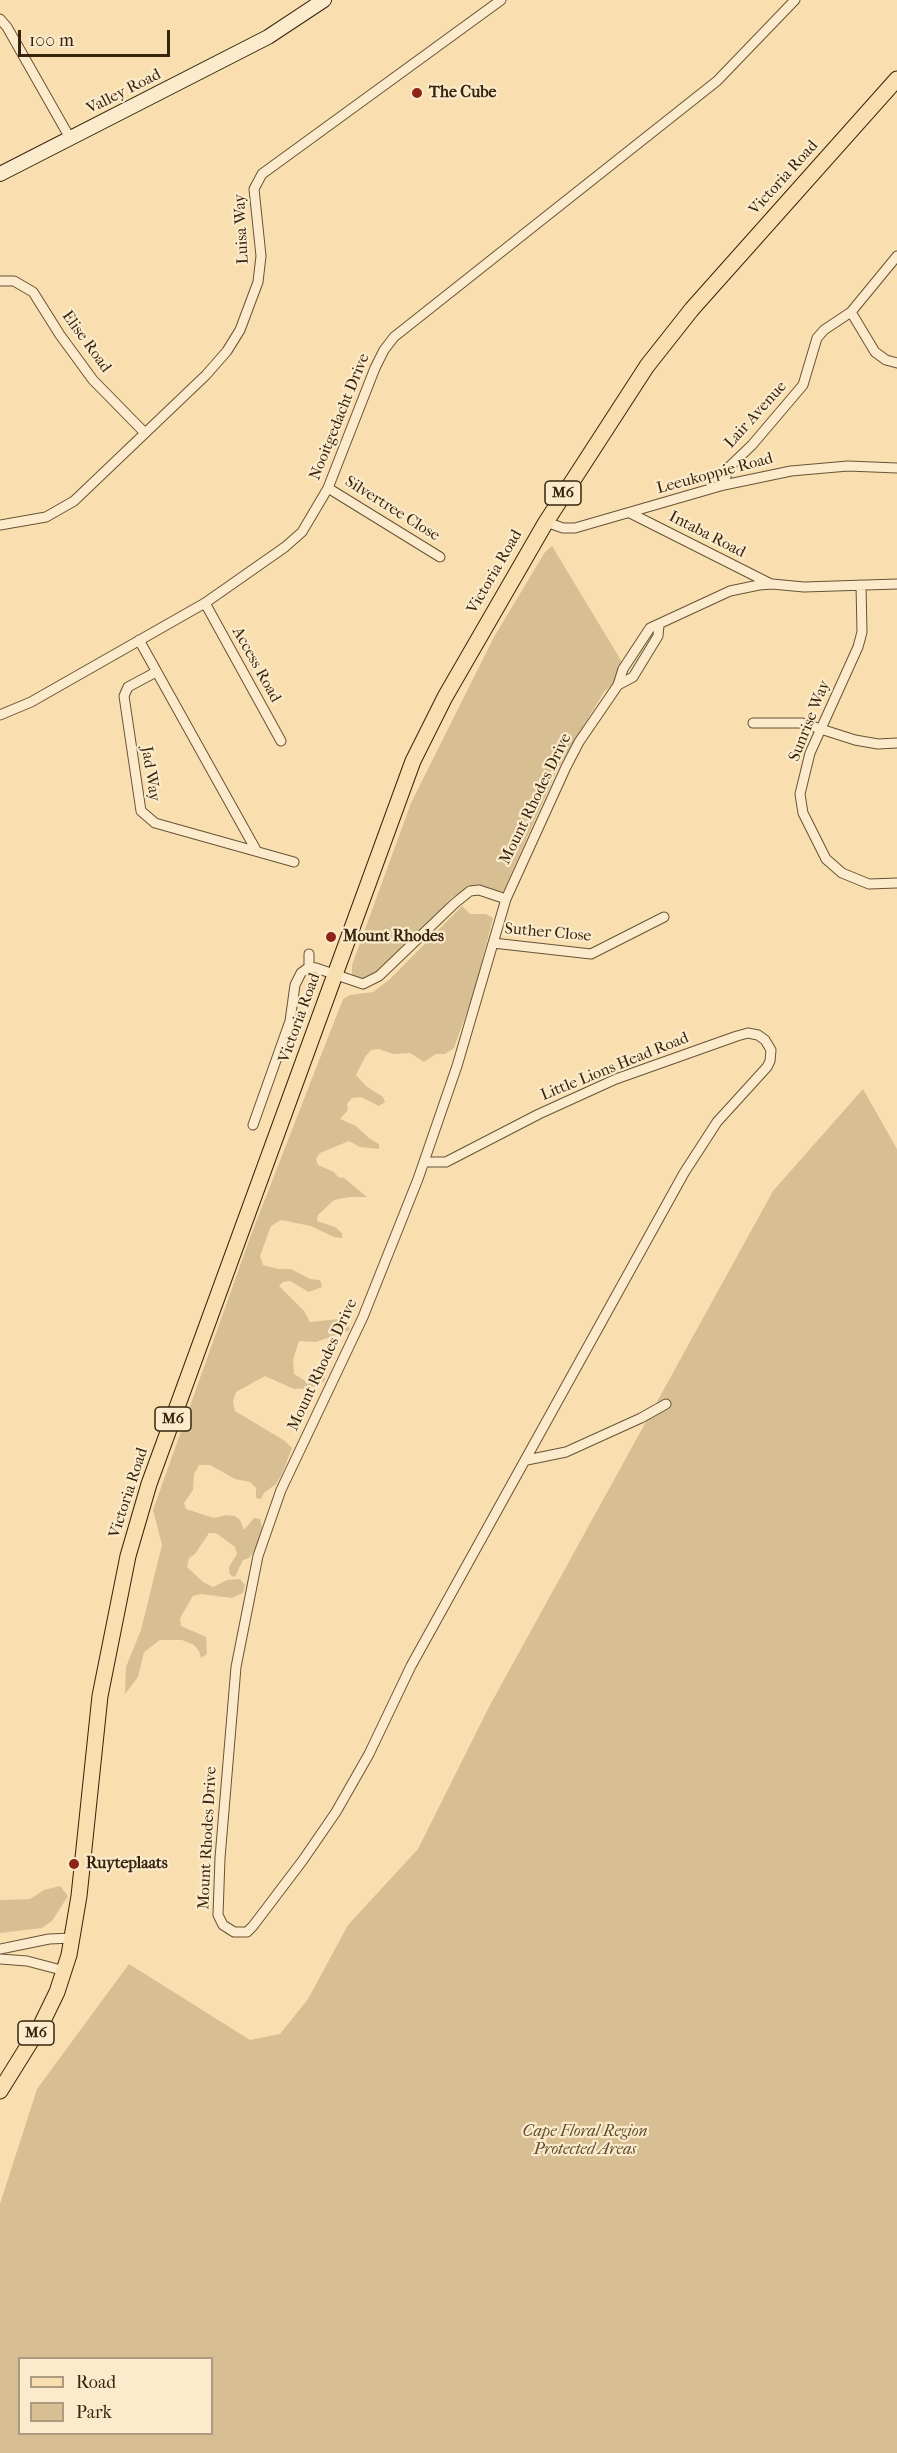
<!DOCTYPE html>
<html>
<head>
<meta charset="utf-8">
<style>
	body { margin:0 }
	#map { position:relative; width:897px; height:2453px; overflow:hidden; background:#f9dfaf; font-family:"IM FELL French Canon",serif }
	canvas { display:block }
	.legend { position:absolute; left:18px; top:2357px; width:195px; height:78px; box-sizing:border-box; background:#fbeacb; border:2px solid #ac9b7f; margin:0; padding:8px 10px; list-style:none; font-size:18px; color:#36240c }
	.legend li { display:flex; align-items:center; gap:12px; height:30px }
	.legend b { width:30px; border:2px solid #ac9b7f }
	.scale { position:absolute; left:18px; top:30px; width:152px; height:27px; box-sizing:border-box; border:3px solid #36240c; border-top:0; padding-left:8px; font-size:18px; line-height:21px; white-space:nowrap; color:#36240c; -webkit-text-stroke:4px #fbeacb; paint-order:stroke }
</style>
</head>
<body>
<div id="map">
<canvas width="897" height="2453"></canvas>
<ul class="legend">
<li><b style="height:8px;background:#f9dfaf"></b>Road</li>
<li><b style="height:16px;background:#d8bf93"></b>Park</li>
</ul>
<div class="scale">100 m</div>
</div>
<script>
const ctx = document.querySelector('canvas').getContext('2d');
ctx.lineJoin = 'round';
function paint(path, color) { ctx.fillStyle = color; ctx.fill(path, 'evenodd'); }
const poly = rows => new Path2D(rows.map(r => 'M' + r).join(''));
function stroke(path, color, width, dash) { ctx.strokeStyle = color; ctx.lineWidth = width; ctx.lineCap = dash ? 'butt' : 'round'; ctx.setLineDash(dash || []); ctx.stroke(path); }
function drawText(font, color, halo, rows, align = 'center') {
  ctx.font = font + ' "IM FELL French Canon",serif'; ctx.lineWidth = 4.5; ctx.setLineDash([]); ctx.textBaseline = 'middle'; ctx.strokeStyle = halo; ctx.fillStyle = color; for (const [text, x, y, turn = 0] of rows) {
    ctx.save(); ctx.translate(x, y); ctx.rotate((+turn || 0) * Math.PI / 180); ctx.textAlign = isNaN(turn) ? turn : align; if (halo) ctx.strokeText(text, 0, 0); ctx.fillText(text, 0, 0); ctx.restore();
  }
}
paint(poly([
	[552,546,628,672,604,692,558,768,503,892,474,885,451,898,420,933,380,972,365,980,358,979,352,976,352,965,411,803,494,637,545,552],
	[462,906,470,914,486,914,493,918,474,992,454,1048,445,1054,436,1054,424,1062,410,1053,393,1054,379,1049,371,1050,365,1057,356,1075,366,1086,383,1097,385,1102,379,1106,361,1097,352,1098,347,1104,348,1110,340,1119,356,1126,370,1139,379,1144,379,1149,360,1147,349,1141,320,1153,316,1159,318,1165,334,1172,338,1177,344,1178,367,1197,349,1197,334,1200,318,1215,317,1221,335,1227,342,1233,342,1238,334,1237,311,1226,281,1220,271,1226,260,1256,263,1265,278,1269,291,1269,310,1279,320,1280,322,1287,309,1292,290,1281,283,1282,279,1286,304,1311,310,1322,339,1319,347,1322,350,1330,316,1342,299,1341,293,1360,294,1374,307,1382,313,1380,318,1371,325,1372,325,1380,315,1388,294,1389,265,1376,236,1392,233,1401,235,1411,285,1441,292,1448,282,1474,276,1484,264,1493,261,1499,256,1498,256,1488,250,1482,235,1479,210,1465,199,1465,194,1474,193,1490,184,1503,186,1509,214,1518,226,1515,235,1516,240,1520,244,1530,254,1518,260,1519,262,1528,258,1546,249,1558,243,1560,235,1577,230,1575,229,1567,237,1554,235,1547,216,1533,209,1533,195,1554,189,1558,187,1567,203,1582,213,1587,227,1580,240,1579,245,1585,243,1593,232,1598,201,1594,193,1596,180,1618,181,1626,206,1637,207,1654,201,1658,199,1651,194,1645,182,1640,160,1640,144,1652,138,1677,125,1694,126,1667,141,1630,162,1545,153,1510,251,1235,343,999,350,995,373,992,390,979],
	[863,1089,897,1149,897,2453,0,2453,0,2204,37,2089,129,1964,250,2040,280,2034,308,1999,348,1925,418,1849,489,1707,773,1191],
	[20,2358,212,2358,212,2434,20,2434],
	[60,1886,68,1896,52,1921,42,1928,0,1933,0,1900,30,1899,44,1890]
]), '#d8bf93');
const street = poly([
	[0,19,7,27,70,138],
	[0,281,14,281,33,292,60,335,93,380,144,432],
	[851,312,875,352,886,360,897,363],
	[724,485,728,468,752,445,803,385,817,338,824,330,851,312,897,256],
	[328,488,440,557],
	[630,513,769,583],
	[546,522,563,528,575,528,724,485,791,471,848,466,897,468],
	[0,525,46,517,74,501,206,375,227,351,240,330,258,282,261,256,254,189,262,174,501,0],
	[861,585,862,632,858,647,810,753,800,794,803,813,826,859,842,873,869,884,897,883],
	[205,603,281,741],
	[139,640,256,850],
	[156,672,128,687,124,696,141,811,155,823,294,862],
	[618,685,633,677,658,636,659,625],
	[0,715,31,702,205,603,285,547,302,532,328,488,375,368,384,350,394,337,717,81,795,0],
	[753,723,802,723,855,740,878,744,897,743],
	[493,943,591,954,664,917],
	[309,954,309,967],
	[253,1125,290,1021,295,985,301,973,309,967,316,968,363,984,379,976,455,903,470,891,479,890,506,899],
	[424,1162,446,1162,539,1114,616,1079,737,1036,748,1033,758,1035,765,1040,771,1050,770,1061,767,1067,717,1122,684,1173,411,1666,369,1754,336,1812,303,1860,253,1926,247,1932,234,1932,223,1925,218,1915,220,1858,236,1667,258,1556,281,1490,363,1317,418,1179,457,1066,506,899,566,767,579,742,618,685,623,669,650,628,730,591,759,585,772,584,804,587,897,584],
	[527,1460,566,1452,641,1418,666,1404],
	[0,1949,49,1939,73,1938],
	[0,1959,27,1961,65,1971]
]);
const secondary = poly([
	[0,174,268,37,324,0]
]);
const primary = poly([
	[0,2091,41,2025,57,1992,69,1955,79,1896,100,1696,128,1556,149,1484,413,761,445,697,546,522,647,366,692,309,897,79]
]);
stroke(street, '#675335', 11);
stroke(secondary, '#36240c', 16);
stroke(primary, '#36240c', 17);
stroke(street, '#fbeacb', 9);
stroke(secondary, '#fbeacb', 14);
stroke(primary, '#f9dfaf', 15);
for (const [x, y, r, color] of [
	[417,93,6,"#8f2418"],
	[331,937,6,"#8f2418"],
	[74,1864,6,"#8f2418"]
]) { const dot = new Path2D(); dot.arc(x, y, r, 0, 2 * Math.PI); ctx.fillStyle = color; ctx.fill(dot); stroke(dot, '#fbeacb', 2); }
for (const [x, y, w] of [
	[563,493,36],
	[173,1419,36],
	[36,2033,36]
]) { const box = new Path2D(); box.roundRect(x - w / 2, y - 12, w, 24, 4.5); ctx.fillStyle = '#fbeacb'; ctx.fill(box); stroke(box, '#36240c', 1.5); }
drawText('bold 15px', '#36240c', null, [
	["M6",563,493],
	["M6",173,1419],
	["M6",36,2033]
]);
drawText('16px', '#36240c', '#fbeacb', [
	["Valley Road",124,92,-27],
	["Victoria Road",784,178,-48],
	["Luisa Way",242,229,-93],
	["Elise Road",86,342,54],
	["Lair Avenue",756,415,-48],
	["Nooitgedacht Drive",340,417,-68],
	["Leeukoppie Road",715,474,-15],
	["Silvertree Close",392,509,32],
	["Intaba Road",707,535,27],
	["Victoria Road",495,572,-60],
	["Access Road",256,665,61],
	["Sunrise Way",810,721,-68],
	["Jad Way",150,774,81],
	["Mount Rhodes Drive",536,799,-64],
	["Suther Close",548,933,5],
	["Victoria Road",300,1018,-70],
	["Little Lions Head Road",615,1067,-22],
	["Mount Rhodes Drive",323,1365,-65],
	["Victoria Road",129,1493,-72],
	["Mount Rhodes Drive",208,1838,-87]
]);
drawText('bold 16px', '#36240c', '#fbeacb', [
	["The Cube",429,93],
	["Mount Rhodes",343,937],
	["Ruyteplaats",86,1864]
], 'left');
drawText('italic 16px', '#5e4b2e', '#fbeacb', [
	["Cape Floral Region",585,2132],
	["Protected Areas",585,2150]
]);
</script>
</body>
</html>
